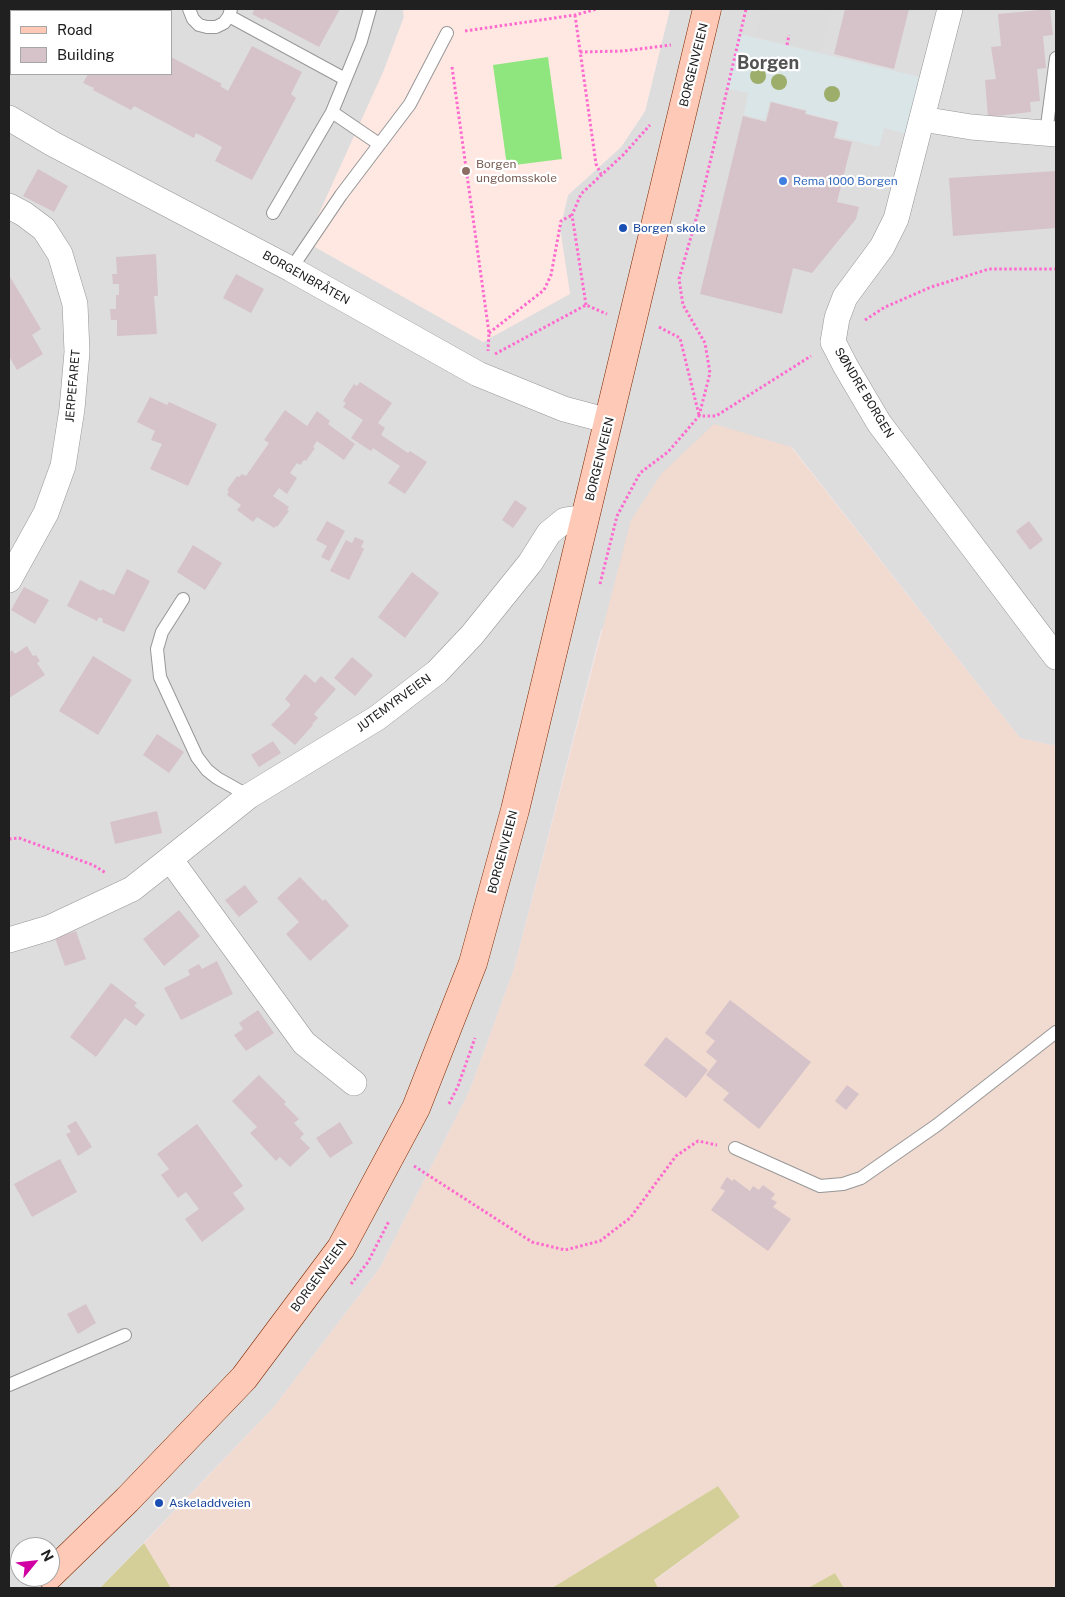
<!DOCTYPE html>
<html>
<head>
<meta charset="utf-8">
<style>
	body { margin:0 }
	#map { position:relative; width:1065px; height:1597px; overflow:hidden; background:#f1e6e7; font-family:"Public Sans",sans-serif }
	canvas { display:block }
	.frame { position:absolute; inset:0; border:10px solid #202020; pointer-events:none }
	.legend { position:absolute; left:10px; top:10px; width:162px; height:65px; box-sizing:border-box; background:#fff; border:1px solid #a6a6a6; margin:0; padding:6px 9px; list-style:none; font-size:15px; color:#202020 }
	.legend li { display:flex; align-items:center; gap:10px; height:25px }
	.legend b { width:25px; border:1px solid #a6a6a6 }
	.north { position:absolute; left:10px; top:1537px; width:50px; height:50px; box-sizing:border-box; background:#fff; border:1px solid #a6a6a6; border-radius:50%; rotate:62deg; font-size:14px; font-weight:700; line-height:20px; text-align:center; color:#202020 }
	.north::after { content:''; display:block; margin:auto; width:18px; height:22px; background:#d100a3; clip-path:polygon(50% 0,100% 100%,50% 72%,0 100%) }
</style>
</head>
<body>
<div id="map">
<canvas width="1065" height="1597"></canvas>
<div class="frame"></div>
<ul class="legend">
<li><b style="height:6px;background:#fecab7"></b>Road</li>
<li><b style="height:14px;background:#d5c3c9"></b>Building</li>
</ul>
<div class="north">N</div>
</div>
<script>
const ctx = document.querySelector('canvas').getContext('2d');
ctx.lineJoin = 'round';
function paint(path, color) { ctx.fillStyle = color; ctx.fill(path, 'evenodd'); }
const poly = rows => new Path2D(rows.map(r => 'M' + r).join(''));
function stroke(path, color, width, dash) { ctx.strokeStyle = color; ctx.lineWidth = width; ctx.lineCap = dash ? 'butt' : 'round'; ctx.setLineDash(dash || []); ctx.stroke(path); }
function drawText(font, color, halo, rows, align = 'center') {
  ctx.font = font + ' "Public Sans",sans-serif'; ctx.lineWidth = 4.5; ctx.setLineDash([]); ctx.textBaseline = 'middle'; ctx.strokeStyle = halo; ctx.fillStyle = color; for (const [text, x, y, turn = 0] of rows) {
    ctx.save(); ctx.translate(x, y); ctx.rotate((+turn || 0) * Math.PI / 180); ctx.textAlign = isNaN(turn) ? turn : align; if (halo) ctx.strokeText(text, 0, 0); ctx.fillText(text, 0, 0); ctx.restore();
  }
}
paint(poly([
	[9,9,403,9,404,17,384,70,570,294,560,229,568,195,621,147,645,111,670,9,1056,9,1056,746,1020,738,792,447,601,630,514,969,470,1090,380,1268,274,1407,100,1588,9,1588],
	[11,11,171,11,171,74,11,74],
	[20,1547,50,1547,50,1577,20,1577]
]), '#deddde');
paint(poly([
	[403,9,670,9,645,111,621,147,568,195,560,229,570,294,483,342,306,242,384,70,404,17]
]), '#ffe8e2');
paint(poly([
	[714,424,791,447,1020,738,1056,746,1056,1588,844,1588,835,1573,808,1588,658,1588,654,1581,740,1517,718,1486,552,1588,171,1588,144,1543,274,1407,380,1268,470,1090,514,969,631,520,662,473]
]), '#f1dad0');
paint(poly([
	[718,1486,740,1517,654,1580,658,1588,552,1588],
	[144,1543,171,1588,100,1588],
	[835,1573,844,1588,808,1588]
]), '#d4cf98');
paint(poly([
	[548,57,562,159,507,166,493,65]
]), '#90e67e');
paint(poly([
	[763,9,831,9,821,51,756,36]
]), '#dcdcdc');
paint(poly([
	[739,34,924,78,911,135,884,128,879,147,836,136,840,122,806,113,807,110,770,101,765,120,744,115,748,93,726,88]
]), '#dae5e8');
paint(poly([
	[9,9,101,9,105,11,11,11,11,39,9,37],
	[255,9,340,9,319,47,264,18,263,20,252,14],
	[845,9,909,9,894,69,834,54],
	[1050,9,1053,35,1043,36,1046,68,1037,69,1040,101,1030,102,1031,112,988,117,985,80,996,79,991,47,1001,46,998,14],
	[252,46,302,72,291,94,296,98,252,180,215,161,222,147,196,133,194,138,134,106,131,110,93,90,94,88,83,83,88,74,171,74,171,57,222,84,220,86,228,91],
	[771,102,806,111,805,114,838,122,834,138,852,142,837,202,859,207,856,219,812,273,793,268,782,314,700,294,743,116,766,122],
	[38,169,68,186,54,212,23,196],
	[1056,171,1056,228,953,236,949,178],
	[156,254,158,296,154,296,157,334,117,336,117,320,111,320,110,309,116,309,116,295,119,295,119,284,113,284,112,274,117,274,116,257],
	[236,274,264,289,251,313,223,298],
	[9,275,41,329,32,335,43,354,17,370,9,356],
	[360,382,392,403,378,423,385,428,381,435,408,453,410,451,427,462,405,494,388,483,400,466,373,448,371,451,351,438,363,420,343,407,346,403,343,401,354,384,357,386],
	[150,397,167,405,169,402,217,424,188,486,150,469,162,444,151,440,155,431,137,422],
	[285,410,307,426,317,411,330,421,328,424,355,444,344,460,317,441,313,447,315,448,306,461,304,460,300,465,297,463,290,473,297,478,287,494,279,488,273,496,289,507,287,510,289,511,277,527,276,526,274,528,257,517,253,522,237,510,241,505,227,495,229,491,227,490,237,476,239,477,242,474,246,476,269,443,264,440],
	[515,500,527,508,513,528,502,520],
	[327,521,345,531,329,561,321,557,327,546,316,540],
	[1029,521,1043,540,1030,550,1016,531],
	[355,537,364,541,361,547,364,549,349,580,330,571,346,540,352,543],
	[193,545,222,563,205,590,177,572],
	[127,569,150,581,124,632,102,622,103,619,99,617,97,621,67,606,80,580,101,591,102,589,114,595],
	[412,572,439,593,405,638,378,617],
	[24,587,49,600,35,624,11,610],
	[27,646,33,656,36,655,40,661,37,663,45,675,9,698,9,653,12,650,15,654],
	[93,656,132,680,98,735,59,711],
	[352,657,373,675,355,696,334,678],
	[305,674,315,683,321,676,336,689,314,714,318,718,312,724,313,725,295,745,271,725,290,706,290,704,285,699],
	[157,734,184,752,169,773,143,755],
	[273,741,281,753,259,767,251,755],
	[157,811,162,833,115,844,110,822],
	[300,877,323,901,325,899,349,926,310,961,286,934,299,922,277,898],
	[245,885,258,902,239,917,225,900],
	[179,910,200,936,164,966,143,939],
	[76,931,86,959,65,966,55,938],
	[217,961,233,994,181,1020,164,988,190,975,188,970,199,964,202,969],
	[111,983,137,1003,134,1006,145,1015,136,1026,125,1018,96,1057,70,1037],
	[730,1000,811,1062,759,1129,723,1100,729,1093,706,1075,717,1061,706,1052,715,1041,705,1033],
	[258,1010,274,1033,246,1051,234,1035,243,1029,239,1023],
	[666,1037,708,1070,686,1098,644,1065],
	[259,1075,286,1102,284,1104,299,1119,294,1123,304,1134,300,1138,310,1148,290,1167,280,1157,276,1161,250,1133,257,1127,232,1101],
	[847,1085,859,1094,846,1110,835,1101],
	[76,1121,92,1147,78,1156,66,1134,71,1132,67,1126],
	[340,1122,353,1143,330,1158,316,1138],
	[197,1124,243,1186,233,1193,245,1209,202,1242,185,1219,199,1209,186,1192,178,1198,161,1175,169,1169,157,1154],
	[60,1159,77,1192,32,1217,14,1184],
	[727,1177,732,1181,734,1179,750,1191,753,1186,759,1190,763,1185,775,1194,771,1199,777,1202,773,1207,791,1219,768,1251,711,1210,725,1191,720,1188],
	[86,1304,96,1323,78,1334,67,1314]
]), '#d5c3c9');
const lane = poly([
	[189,9,193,19,199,25,207,27,216,27,224,23,229,16,231,9],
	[229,16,345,79],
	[332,112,379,144],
	[1046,133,1056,58],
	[273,213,332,112,361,41,370,9],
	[291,269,341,195,410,104,447,33],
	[183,599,162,632,157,649,160,677,197,757,207,770,217,778,249,796],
	[735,1148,820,1186,843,1184,861,1178,937,1125,1056,1032],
	[9,1385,125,1335]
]);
const street = poly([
	[950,9,896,219,882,247,845,297,837,318,833,342,846,367,879,423,1056,657],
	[9,118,53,144,291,269,478,374,564,409,609,421],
	[922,119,971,127,1056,134],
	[9,206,24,214,44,229,60,254,75,304,77,352,72,409,63,466,46,513,9,580],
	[170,859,249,796,377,718,437,672,472,635,530,563,549,533,565,520,586,517],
	[9,940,49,928,132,889,170,859,304,1043,354,1083]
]);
const secondary = poly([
	[50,1575,127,1500,244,1378,341,1248,416,1108,473,963,515,810,707,9]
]);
stroke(lane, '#979797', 14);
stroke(street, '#979797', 26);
stroke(secondary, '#7f2a00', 29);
stroke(poly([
	[575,15,596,164,601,174],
	[465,31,575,15,597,9],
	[787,45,789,35],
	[580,52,623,51,671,45],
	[452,67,489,333,488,351],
	[586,305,572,215,581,194,623,155,650,125],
	[865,320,885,307,931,287,989,269,1056,269],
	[659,327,680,338,699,415],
	[489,333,544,290,551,275,561,221,572,215],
	[495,354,586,305,607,314],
	[699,416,710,373,705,343,683,305,679,279,700,205,746,9],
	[600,584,617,516,640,473,668,452,699,416,716,416,811,356],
	[9,839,19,838,93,865,106,873],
	[449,1104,458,1086,475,1038],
	[414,1166,532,1242,565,1250,600,1241,630,1218,676,1156,698,1141,717,1145],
	[351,1284,368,1262,389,1221]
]), '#ff6acf', 3, [2.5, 2.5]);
stroke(lane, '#fff', 12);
stroke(street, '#fff', 25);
stroke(secondary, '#fecab7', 28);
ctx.fillStyle = '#9dad6a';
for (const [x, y] of [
	[758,76],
	[779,82],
	[832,94]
]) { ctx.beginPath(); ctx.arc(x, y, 8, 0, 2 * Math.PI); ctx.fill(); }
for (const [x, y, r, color] of [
	[466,171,5,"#8d6e63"],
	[783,181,5,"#3f7fe0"],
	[623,228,5,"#1a4fb4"],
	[159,1503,5,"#1a4fb4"]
]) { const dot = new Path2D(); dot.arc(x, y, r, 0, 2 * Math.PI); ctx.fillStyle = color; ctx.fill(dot); stroke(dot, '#fff', 2); }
drawText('12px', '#202020', '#fff', [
	["BORGENVEIEN",694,65,-76],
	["BORGENBRÅTEN",306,278,29],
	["JERPEFARET",73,386,-85],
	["SØNDRE BORGEN",864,393,59],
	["BORGENVEIEN",600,459,-76],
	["JUTEMYRVEIEN",394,703,-36],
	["BORGENVEIEN",503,852,-75],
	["BORGENVEIEN",319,1276,-54]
]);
drawText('12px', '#785e54', '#fff', [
	["Borgen",476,164],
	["ungdomsskole",476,178]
], 'left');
drawText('12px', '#366cbe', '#fff', [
	["Rema 1000 Borgen",793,181]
], 'left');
drawText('12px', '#164399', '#fff', [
	["Borgen skole",633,228],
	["Askeladdveien",169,1503]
], 'left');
drawText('bold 18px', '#535353', '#fff', [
	["Borgen",768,63]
]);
</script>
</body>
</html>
